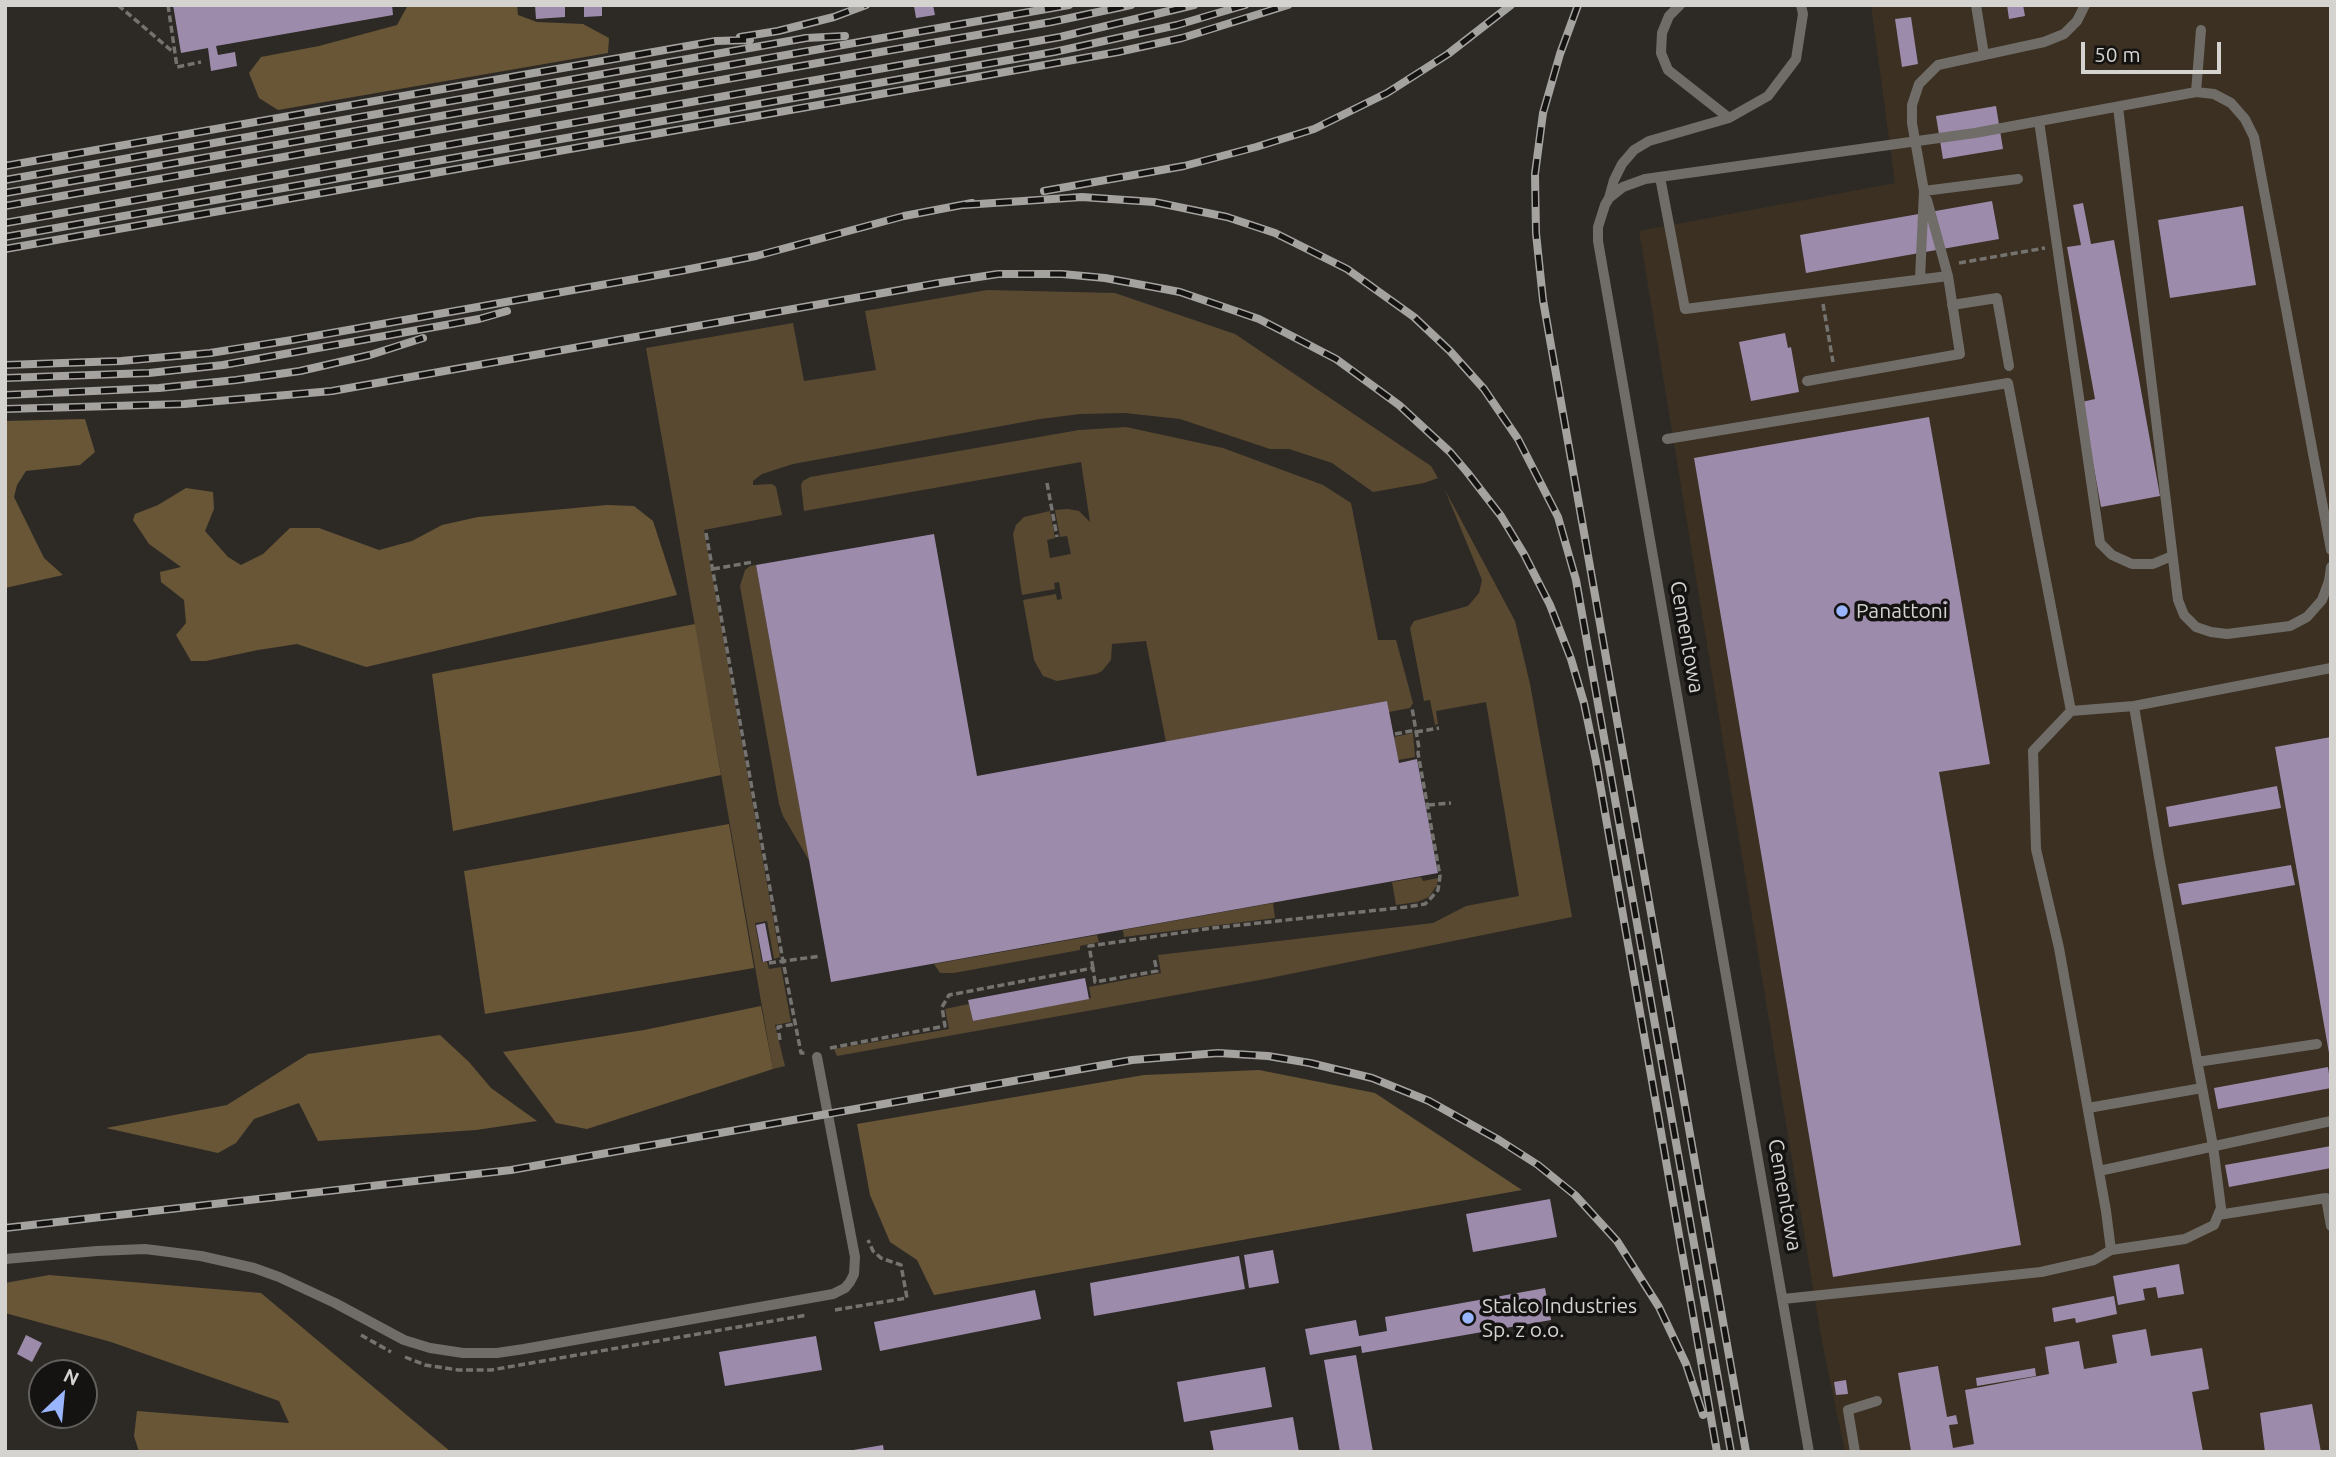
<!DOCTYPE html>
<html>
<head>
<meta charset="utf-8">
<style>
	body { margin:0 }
	#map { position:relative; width:2336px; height:1457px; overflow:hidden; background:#2d2a26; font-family:Ubuntu,sans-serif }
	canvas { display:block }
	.frame { position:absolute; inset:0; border:7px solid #d4d3d0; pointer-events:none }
	.north { position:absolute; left:28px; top:1359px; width:70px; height:70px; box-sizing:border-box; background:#141311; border:2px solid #61605d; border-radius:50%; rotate:26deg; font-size:19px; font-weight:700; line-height:28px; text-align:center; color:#d4d3d0 }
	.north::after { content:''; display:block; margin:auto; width:24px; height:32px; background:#98b5fd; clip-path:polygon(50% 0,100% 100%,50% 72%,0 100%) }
	.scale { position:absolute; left:2081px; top:42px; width:140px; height:32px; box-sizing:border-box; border:4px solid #d4d3d0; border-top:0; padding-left:9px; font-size:21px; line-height:24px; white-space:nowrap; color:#d4d3d0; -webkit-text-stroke:5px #141311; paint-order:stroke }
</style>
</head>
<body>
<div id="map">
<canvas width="2336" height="1457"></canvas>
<div class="frame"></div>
<div class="north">N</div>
<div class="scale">50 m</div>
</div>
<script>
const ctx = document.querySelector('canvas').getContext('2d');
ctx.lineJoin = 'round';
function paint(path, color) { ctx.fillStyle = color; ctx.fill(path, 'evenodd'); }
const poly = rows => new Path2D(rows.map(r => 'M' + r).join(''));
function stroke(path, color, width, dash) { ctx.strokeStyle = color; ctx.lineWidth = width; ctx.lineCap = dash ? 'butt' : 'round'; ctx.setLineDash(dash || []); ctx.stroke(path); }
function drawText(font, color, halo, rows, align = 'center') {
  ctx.font = font + ' Ubuntu,sans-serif'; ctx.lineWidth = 7; ctx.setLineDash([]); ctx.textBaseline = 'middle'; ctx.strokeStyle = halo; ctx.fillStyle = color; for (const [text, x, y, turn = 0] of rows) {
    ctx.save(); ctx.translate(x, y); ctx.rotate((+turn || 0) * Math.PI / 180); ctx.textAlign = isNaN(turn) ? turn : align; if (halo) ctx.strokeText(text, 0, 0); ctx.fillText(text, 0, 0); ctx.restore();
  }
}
paint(poly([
	[1871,5,2331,5,2331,1452,1845,1452,1822,1342,1639,231,1895,183]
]), '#3b3021');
paint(poly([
	[987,290,1115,293,1235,334,1431,466,1438,478,1424,483,1373,492,1332,463,1289,449,1270,449,1180,419,1125,413,1080,414,1040,419,793,464,762,474,753,481,753,485,772,484,776,487,782,515,704,530,780,957,774,959,767,921,755,923,762,962,767,962,769,969,781,967,791,1022,775,1025,785,1066,773,1069,646,348,793,323,804,381,876,370,865,311],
	[1126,427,1223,448,1323,485,1351,503,1378,640,1396,640,1413,703,1410,708,1389,712,1387,701,1166,742,1146,641,1112,644,1111,660,1102,671,1096,674,1057,681,1043,676,1034,660,1023,600,1056,594,1057,600,1062,599,1059,582,1054,583,1055,589,1022,595,1013,534,1016,525,1024,517,1050,511,1055,538,1047,540,1050,558,1071,554,1067,536,1060,537,1055,510,1068,509,1079,511,1090,522,1081,462,804,511,801,485,803,481,810,477,1079,430],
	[1445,490,1515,621,1530,684,1572,917,1265,979,837,1056,834,1049,949,1029,945,1009,969,1004,973,1021,1091,998,1089,987,1161,973,1158,955,1433,923,1466,906,1519,896,1486,702,1436,711,1438,724,1435,725,1430,700,1424,701,1410,628,1414,621,1468,606,1479,593,1482,580],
	[756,565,810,862,783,816,779,804,740,586,745,570,750,566],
	[1413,733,1415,757,1398,760,1394,737],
	[1421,877,1423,881,1438,878,1437,885,1429,897,1417,902,1396,905,1392,882],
	[1273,903,1275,918,1124,937,1123,930],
	[1097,935,1099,942,1080,946,1080,950,954,973,940,973,934,964]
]), '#594931');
paint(poly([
	[408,5,517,5,518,15,537,22,583,24,609,38,608,53,278,110,259,98,249,73,261,57,319,46,397,25],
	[85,419,95,452,80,465,26,471,17,485,14,497,44,558,63,575,5,588,5,421],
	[186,488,213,492,214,509,205,531,228,557,241,565,263,554,290,528,319,528,379,550,412,541,442,525,478,517,607,505,634,506,653,521,677,595,366,667,297,644,258,650,206,661,191,661,176,635,186,623,184,600,161,582,160,572,181,567,149,544,133,520,135,514,158,505],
	[695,624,721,775,453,831,432,674],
	[729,824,754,968,485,1014,464,871],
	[761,1006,773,1069,587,1129,556,1123,503,1052,644,1030],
	[440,1035,469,1062,491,1088,537,1121,476,1130,318,1141,299,1103,254,1119,236,1143,218,1153,106,1128,227,1105,308,1054],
	[1259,1070,1375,1093,1522,1190,934,1295,917,1260,890,1242,870,1195,857,1124,1144,1075],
	[49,1275,261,1293,451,1452,139,1452,134,1436,137,1411,289,1423,279,1401,111,1342,5,1313,5,1283]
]), '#695637');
paint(poly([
	[173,5,392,5,393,15,216,46,218,55,235,52,237,66,211,71,208,48,181,53],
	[535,5,565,5,565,17,536,19],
	[584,5,602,5,602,16,584,17],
	[933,5,935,15,916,18,914,6],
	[2007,5,2023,5,2025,16,2009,19],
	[1911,17,1918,64,1902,67,1895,19],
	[1996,106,2003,149,1943,159,1936,116],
	[1992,201,1999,239,1806,273,1800,235],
	[2083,203,2091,244,2114,240,2160,496,2101,507,2082,402,2095,399,2067,247,2081,245,2073,205],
	[2243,206,2256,285,2170,298,2158,220],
	[1785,333,1788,348,1791,347,1799,392,1751,401,1739,342],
	[1929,417,1990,764,1939,772,2021,1245,1833,1277,1694,458],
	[934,534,977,776,1387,701,1399,763,1417,759,1438,873,831,982,756,565],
	[2331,737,2331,1053,2329,1053,2275,747],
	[2277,786,2281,808,2169,827,2166,807],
	[2291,865,2295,885,2182,905,2178,884],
	[765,923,772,960,763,962,756,925],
	[1085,978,1089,999,973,1021,968,1000],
	[2328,1067,2331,1088,2218,1109,2214,1088],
	[2331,1146,2331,1168,2229,1187,2225,1165],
	[1550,1199,1557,1237,1473,1252,1466,1214],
	[1273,1250,1279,1283,1249,1288,1244,1255],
	[1239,1256,1245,1289,1094,1316,1090,1283],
	[2179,1264,2184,1294,2158,1298,2156,1287,2143,1289,2145,1300,2118,1305,2113,1276],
	[1545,1288,1551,1320,1362,1353,1361,1346,1310,1355,1305,1329,1356,1320,1359,1336,1387,1331,1385,1317],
	[1035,1290,1041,1319,880,1351,874,1322],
	[2114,1296,2117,1314,2076,1323,2075,1318,2054,1322,2052,1308],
	[2146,1329,2151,1356,2202,1348,2209,1389,2192,1392,2203,1452,1911,1451,1898,1373,1938,1366,1947,1417,1956,1415,1958,1424,1949,1425,1953,1448,1974,1444,1965,1390,2049,1374,2045,1347,2079,1341,2084,1369,2117,1363,2112,1335],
	[26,1335,42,1343,32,1362,17,1354],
	[816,1336,822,1370,725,1386,719,1352],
	[1356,1355,1373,1452,1340,1452,1324,1360],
	[1265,1367,1272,1407,1184,1422,1177,1382],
	[2035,1368,2036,1376,1977,1386,1976,1378],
	[1846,1380,1848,1394,1836,1395,1834,1382],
	[2312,1404,2321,1452,2265,1452,2260,1413],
	[1293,1417,1299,1452,1214,1452,1210,1431],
	[883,1445,884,1452,854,1452,853,1450]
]), '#9d8bac');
stroke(poly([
	[118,5,173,52],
	[168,5,177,67,201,62],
	[1959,263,2045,248],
	[1823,304,1833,362],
	[1047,483,1057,537],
	[706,533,783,961,801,1053,805,1053],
	[713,569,753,562],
	[1416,732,1439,728],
	[1395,734,1416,730],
	[1428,805,1451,803],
	[769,963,821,956],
	[1093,968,1089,946,1213,928,1406,907,1425,904,1430,899,1438,890,1440,876,1418,753,1419,748,1412,708],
	[780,1040,778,1027,795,1024],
	[830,1048,945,1026,942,1007,949,995,1093,968,1095,982,1157,971,1154,958],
	[835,1310,907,1298,901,1265,881,1258,873,1251,868,1240],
	[361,1335,391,1352],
	[405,1357,425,1365,458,1370,491,1370,807,1315]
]), '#75736f', 3.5, [7, 3.5]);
stroke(poly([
	[1680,5,1669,16,1662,33,1661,53,1668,70,1729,118],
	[1976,5,1984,55],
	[2196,92,2201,30],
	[2118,107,2178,600,2184,615,2196,627,2211,632,2227,634,2290,626,2307,617,2322,600,2329,581,2331,567],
	[2039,121,2100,543,2112,555,2132,564,2153,564,2172,556],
	[1660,177,1685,309,1948,276,1960,354,1807,381],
	[2018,179,1924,191,1912,123,1912,105,1919,84,1938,65,2044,42,2064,34,2077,21,2085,5],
	[1609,198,1614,180,1622,164,1634,150,1649,141,1729,118,1768,96,1796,59,1803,14,1801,5],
	[1927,200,1948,276],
	[1920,279,1924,191],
	[1952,305,1997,298,2009,366],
	[1667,439,2008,383,2071,711],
	[2197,1062,2317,1044],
	[2088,1108,2202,1088],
	[2099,1171,2331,1121],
	[2218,1215,2326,1198,2331,1226],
	[2111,1250,2106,1211,2059,948,2036,849,2033,751,2071,711,2134,706,2331,668],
	[5,1259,97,1251,145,1249,201,1256,254,1268,279,1277,335,1303,404,1340,430,1348,463,1353,497,1353,524,1349,833,1294,845,1288,850,1282,854,1274,855,1257,817,1057],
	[1783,1299,2041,1272,2094,1260,2111,1250,2185,1239,2214,1225,2221,1208,2213,1146,2159,857,2134,706],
	[1809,1452,1598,241,1598,227,1605,205,1609,198,1623,187,1645,179,1975,133,2196,92,2214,94,2231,103,2245,119,2254,137,2331,550],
	[1855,1452,1848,1410,1877,1401]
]), '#706d69', 10);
const rail = poly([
	[1578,5,1560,54,1543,113,1535,174,1536,233,1543,300,1746,1452],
	[740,37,778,31,834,17,866,5],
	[5,166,716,41,750,40],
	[5,180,806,38,845,36],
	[1044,191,1184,166,1256,147,1314,129,1387,93,1448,54,1511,5],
	[5,193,1069,5],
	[964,205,1082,197,1154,202,1227,217,1275,233,1347,269,1414,317,1450,351,1484,389,1518,439,1558,517,1576,580,1731,1452],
	[5,206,1051,22,1131,5],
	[5,223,1060,37,1194,5],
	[5,237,1054,52,1177,25,1245,5],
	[5,249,1118,52,1182,38,1288,5],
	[5,365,121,361,210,353,292,340,680,271,756,256,904,216,972,203],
	[5,378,149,373,223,365,479,319,507,311],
	[5,395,159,388,236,380,300,371,370,355,423,338],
	[5,409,184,404,332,391,939,283,998,274,1062,274,1105,278,1180,292,1259,319,1336,359,1399,405,1450,452,1467,472,1501,516,1524,554,1550,605,1571,659,1584,703,1596,761,1717,1452],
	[5,1228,511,1170,1132,1060,1218,1053,1268,1056,1310,1063,1372,1078,1429,1101,1499,1140,1538,1165,1575,1195,1617,1241,1659,1307,1686,1364,1703,1415]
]);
stroke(rail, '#a5a3a0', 8);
stroke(rail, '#141311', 5, [16]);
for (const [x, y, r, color] of [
	[1842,611,7,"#98b5fd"],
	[1468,1318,7,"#98b5fd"]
]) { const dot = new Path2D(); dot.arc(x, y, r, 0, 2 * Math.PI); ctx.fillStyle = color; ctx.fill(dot); stroke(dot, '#141311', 2.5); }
drawText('21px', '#d4d3d0', '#141311', [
	["Panattoni",1856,611],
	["Stalco Industries",1482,1306],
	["Sp. z o.o.",1482,1330]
], 'left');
drawText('21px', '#d4d3d0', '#141311', [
	["Cementowa",1687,637,80],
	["Cementowa",1785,1195,80]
]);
</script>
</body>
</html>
